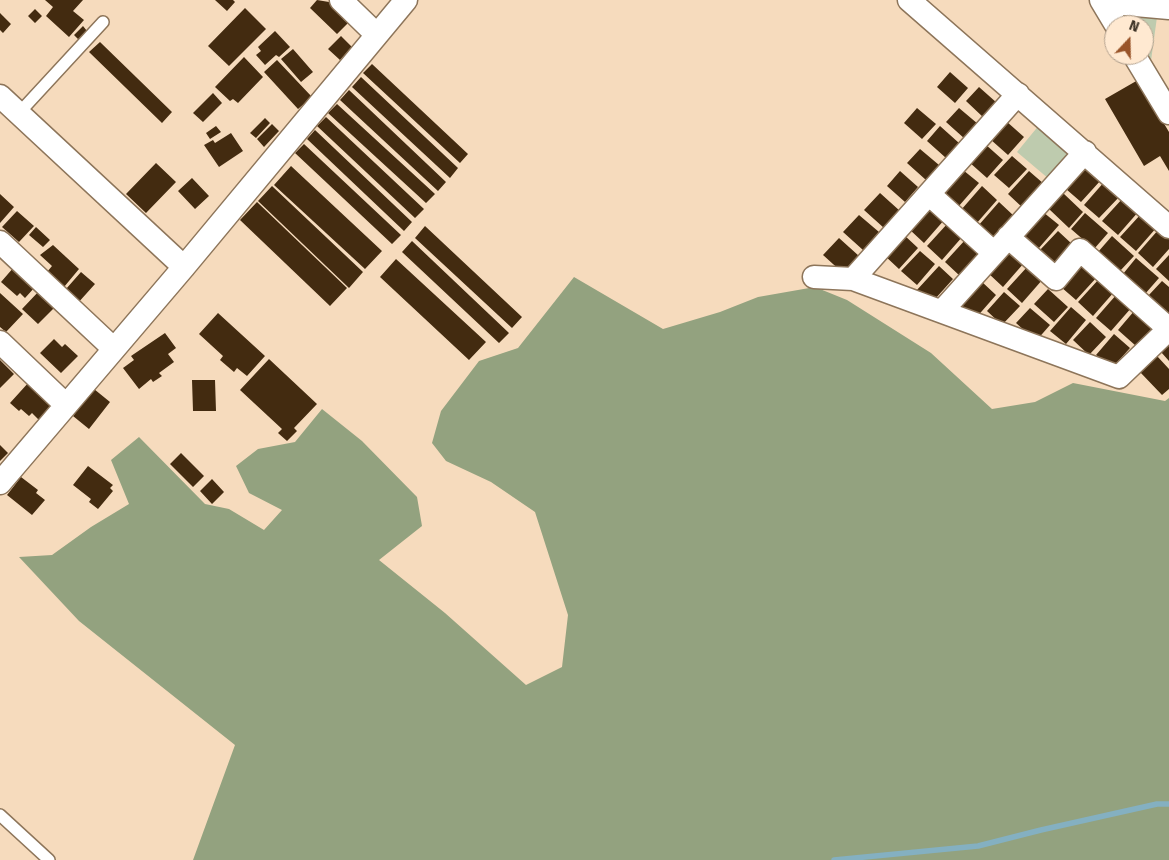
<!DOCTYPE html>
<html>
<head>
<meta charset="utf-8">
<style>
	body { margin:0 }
	#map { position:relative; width:1169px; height:860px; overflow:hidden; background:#f6dbbd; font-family:"Fira Sans",sans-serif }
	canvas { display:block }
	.north { position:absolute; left:1104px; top:15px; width:50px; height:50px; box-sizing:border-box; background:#ffe9d1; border:1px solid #b09f8c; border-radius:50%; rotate:21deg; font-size:14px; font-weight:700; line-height:20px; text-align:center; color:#3a3024 }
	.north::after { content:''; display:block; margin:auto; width:18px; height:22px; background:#995429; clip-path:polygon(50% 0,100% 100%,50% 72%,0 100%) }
</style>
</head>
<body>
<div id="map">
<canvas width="1169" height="860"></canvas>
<div class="north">N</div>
</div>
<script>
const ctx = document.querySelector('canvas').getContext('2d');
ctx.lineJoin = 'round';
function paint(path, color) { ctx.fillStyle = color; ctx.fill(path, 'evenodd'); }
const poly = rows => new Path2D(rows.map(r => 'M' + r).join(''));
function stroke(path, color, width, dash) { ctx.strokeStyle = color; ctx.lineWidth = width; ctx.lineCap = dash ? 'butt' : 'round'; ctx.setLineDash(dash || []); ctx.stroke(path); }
paint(poly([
	[1116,11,1157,17,1150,68,1144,55,1144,25,1124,25],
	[1040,124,1066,147,1069,156,1049,179,1017,152]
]), '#becbae');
paint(poly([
	[574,277,663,329,720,312,758,297,815,287,847,300,931,353,992,409,1035,402,1073,383,1165,401,1169,398,1169,860,193,860,235,745,79,621,19,557,52,555,91,527,129,504,111,460,139,437,205,504,229,509,264,530,282,510,249,493,236,466,258,449,295,442,322,409,362,441,417,497,422,526,379,560,445,613,526,685,562,667,568,615,535,512,491,482,446,461,432,443,441,411,479,361,518,348]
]), '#93a27f');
stroke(poly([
	[834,860,978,846,1041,830,1157,804,1169,804]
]), '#84b0c1', 5.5);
paint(poly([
	[45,0,83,0,73,11,84,20,69,37,46,16,53,7],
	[215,0,233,0,235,2,227,11],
	[317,0,329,2,331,0,345,16,343,19,348,23,337,34,310,8],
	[245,8,266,29,229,66,208,46],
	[35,9,42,16,35,23,28,16],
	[0,13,11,24,3,33,0,30],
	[83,26,87,31,79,40,74,35],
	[275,31,290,47,279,57,276,55,265,65,256,55,261,51,258,47],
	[341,36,352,47,340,60,328,49],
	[100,42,172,112,162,123,89,52],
	[293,49,313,72,301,82,281,59],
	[244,57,263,77,238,103,233,99,230,101,215,87],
	[277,60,312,97,298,109,264,72],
	[372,64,468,154,460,163,363,73],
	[950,72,968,88,955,103,937,87],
	[361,77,458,168,450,178,352,87],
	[1138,80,1169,132,1169,171,1160,156,1144,166,1105,99],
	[979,87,997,103,984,118,966,101],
	[349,90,446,182,438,191,340,100],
	[213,93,222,103,203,122,193,113],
	[337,104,435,194,426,203,328,113],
	[917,108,936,124,922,139,904,123],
	[959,108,978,124,965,139,946,122],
	[326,117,424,209,415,218,317,126],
	[265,118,270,123,256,138,250,133],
	[1006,121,1024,137,1008,155,990,139],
	[272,124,279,131,264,147,257,139],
	[216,126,221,132,210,139,206,133],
	[940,126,959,143,946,158,927,141],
	[315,130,412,222,404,231,307,139],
	[231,133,243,151,219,167,204,145,213,140,215,143],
	[304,144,401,235,392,244,295,153],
	[985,144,1003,160,987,178,969,162],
	[920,149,939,165,926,180,907,163],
	[1012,156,1027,169,1009,188,994,175],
	[156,163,176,182,146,213,126,194],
	[291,166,382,251,365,269,274,185],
	[1085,167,1101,180,1081,202,1066,189],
	[963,170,979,183,958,207,942,193],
	[900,171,918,187,905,202,887,186],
	[1029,171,1044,184,1023,208,1008,194],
	[192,178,209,196,195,209,178,191],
	[1105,181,1121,195,1099,218,1084,205],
	[272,186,363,272,349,288,258,201],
	[982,186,997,200,976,224,961,210],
	[880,193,900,211,884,228,864,210],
	[1063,193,1083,212,1069,228,1049,209],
	[0,194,14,207,0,223],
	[1123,198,1139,211,1118,235,1102,221],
	[257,202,347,288,330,306,240,220],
	[999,202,1014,216,993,240,978,226],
	[929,206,945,219,924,243,909,229],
	[17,211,34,226,19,242,2,227],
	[1043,212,1059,225,1038,249,1023,235],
	[1085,213,1108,233,1094,249,1071,229],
	[1141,214,1157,227,1136,251,1120,237],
	[859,215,879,232,863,250,843,232],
	[948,223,963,236,942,260,927,246],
	[425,226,522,317,512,328,415,238],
	[36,227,50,240,43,247,29,235],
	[1159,229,1169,238,1169,249,1153,267,1138,253],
	[1058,231,1072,244,1055,263,1040,250],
	[903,234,918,248,899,269,884,255],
	[1112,236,1134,256,1120,271,1098,252],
	[839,238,859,256,843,273,823,255],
	[966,239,981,252,960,276,945,262],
	[412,241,509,333,499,343,402,252],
	[53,245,79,269,64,287,47,272,52,266,40,255],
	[1009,250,1024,263,1003,287,988,273],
	[920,251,935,264,917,285,901,271],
	[1169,255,1169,281,1156,269],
	[1136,258,1159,278,1145,294,1123,274],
	[396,259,486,342,469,360,380,277],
	[1082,263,1097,277,1076,300,1061,287],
	[939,266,953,279,935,299,916,291],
	[1028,266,1043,279,1022,303,1007,289],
	[14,267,35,287,25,298,20,293,17,296,1,282],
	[81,272,95,284,77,304,66,289],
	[1099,279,1114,292,1093,316,1078,302],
	[981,281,996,295,975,319,960,305],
	[1162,281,1169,287,1169,315,1148,296],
	[1048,289,1068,307,1054,322,1034,304],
	[40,290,56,306,38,324,22,309],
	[1004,292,1020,306,1002,325,987,311],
	[0,293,23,314,6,332,0,327],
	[1117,294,1132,307,1111,331,1096,318],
	[1071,307,1086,320,1066,344,1050,331],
	[1030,308,1050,325,1036,341,1016,323],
	[1135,310,1153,327,1136,346,1118,330],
	[218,313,265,356,247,376,237,368,234,372,220,360,223,356,199,334],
	[1090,322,1106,337,1089,355,1073,340],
	[165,333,176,348,168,354,174,362,159,373,162,376,153,382,151,379,139,389,123,368,134,360,131,356],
	[1114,334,1130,348,1112,368,1096,355],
	[54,339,62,347,65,344,78,356,61,373,40,353],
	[1169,345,1169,361,1161,352],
	[1157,356,1169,369,1169,389,1162,395,1140,372],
	[269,359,317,404,294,428,297,431,287,441,278,433,282,429,240,390],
	[0,360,14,374,0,388],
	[192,380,215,380,216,411,193,411],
	[29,382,54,405,39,420,32,413,29,416,21,409,19,411,10,403],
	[94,389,110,402,89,429,73,416],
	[0,445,8,453,0,461],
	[181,453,204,476,193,487,170,464],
	[88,466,113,485,110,488,113,491,98,509,89,502,91,499,73,485],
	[21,477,38,490,36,493,45,500,32,515,7,495],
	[212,479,224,492,212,504,200,491]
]), '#432b10');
const service = poly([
	[19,113,103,22],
	[0,815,49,860]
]);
const minor = poly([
	[341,0,376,34],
	[909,0,1169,227],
	[1101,0,1116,25],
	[1102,2,1169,8],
	[1134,55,1169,113],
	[0,96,184,267],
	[929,194,994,253],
	[1008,237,1056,279,1080,250,1169,329],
	[0,242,114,349],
	[814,277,853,279,1119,377,1169,329],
	[853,279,1018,94],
	[942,311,1085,152],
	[0,342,66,405],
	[0,483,184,267,406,0]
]);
stroke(service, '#8d755a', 14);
stroke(minor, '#8d755a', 25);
stroke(service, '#fff', 11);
stroke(minor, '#fff', 22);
</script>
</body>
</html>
